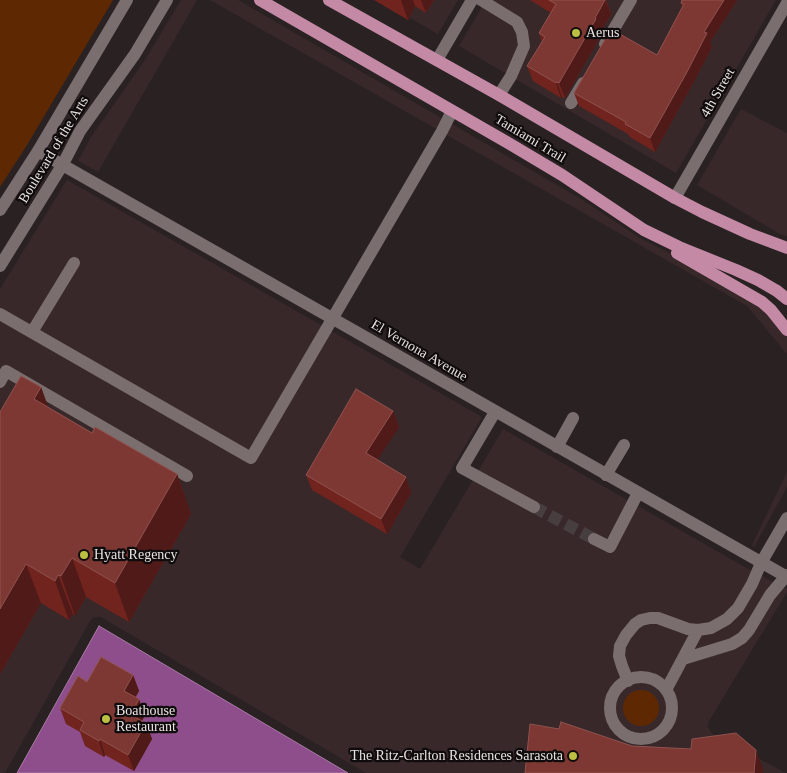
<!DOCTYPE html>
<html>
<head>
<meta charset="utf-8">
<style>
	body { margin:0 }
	canvas { display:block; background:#2a2122 }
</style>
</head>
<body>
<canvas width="787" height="773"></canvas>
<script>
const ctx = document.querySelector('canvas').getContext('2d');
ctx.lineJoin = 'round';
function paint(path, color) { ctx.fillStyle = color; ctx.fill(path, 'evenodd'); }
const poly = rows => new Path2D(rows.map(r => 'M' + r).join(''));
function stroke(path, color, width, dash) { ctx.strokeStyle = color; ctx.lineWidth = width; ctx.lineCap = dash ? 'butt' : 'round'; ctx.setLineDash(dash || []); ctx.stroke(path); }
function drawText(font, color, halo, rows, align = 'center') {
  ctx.font = font + ' Georgia,serif'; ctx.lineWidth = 4.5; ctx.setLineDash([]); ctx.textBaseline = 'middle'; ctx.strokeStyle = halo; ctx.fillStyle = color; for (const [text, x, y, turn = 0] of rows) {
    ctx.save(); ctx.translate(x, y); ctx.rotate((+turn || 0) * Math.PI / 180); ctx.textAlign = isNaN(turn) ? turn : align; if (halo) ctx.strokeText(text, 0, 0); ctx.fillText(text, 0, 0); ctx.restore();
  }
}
paint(poly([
	[181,0,197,0,98,172,78,161,91,137,145,60],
	[210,0,238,0,581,199,640,238,697,267,774,312,787,327,787,354,747,306],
	[378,0,458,0,438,34],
	[486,0,776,0,676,173,459,46],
	[741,109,787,133,787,236,780,234,697,185],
	[67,180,482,417,400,557,420,569,503,429,743,566,787,589,787,592,709,721,708,727,711,732,714,735,786,773,366,773,101,617,94,617,90,621,5,773,0,773,0,289],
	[787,472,787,487,754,547,752,545]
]), '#38282a');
paint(poly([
	[0,0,113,0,27,145,0,187],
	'623 708a18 18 0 1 1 36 0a18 18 0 1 1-36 0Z'
]), '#5e2802');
const water = poly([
	[99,626,348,773,17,773,99,626]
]);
paint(water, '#8d4e8b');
stroke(water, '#a97aa5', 1);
stroke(poly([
	[534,507,594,539]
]), '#473e3f', 12, [12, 6]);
stroke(poly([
	[481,0,517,22,522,32,524,46,511,76,499,95],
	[605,44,631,0],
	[437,60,472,0],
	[571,103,583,83],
	[38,151,787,577],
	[675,198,787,3],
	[0,210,38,151,127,0],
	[0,266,63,164,80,131,135,54,167,0],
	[0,314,251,458,442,131,452,111],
	[32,332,74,263],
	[0,382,6,371,187,476],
	[495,412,462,468,534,507],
	[557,447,573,418],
	[606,475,624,445],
	[594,539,610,547,638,493],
	[683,659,732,644,742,638,749,630,770,595,787,575],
	'610 708a31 31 0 1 1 62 0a31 31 0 1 1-62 0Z',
	[628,681,622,666,619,656,620,646,626,635,635,624,641,620,650,618,658,618,688,629,698,630,711,628,727,619,738,608,752,584,761,563,787,518],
	[666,690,698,630]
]), '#7a6e6f', 12);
stroke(poly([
	[260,0,510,144,562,175,644,230,679,247,736,270,758,280,777,291,787,299],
	[329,0,499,95,675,198,702,212,750,234,787,248],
	[677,253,762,302,771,310,787,330]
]), '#c48aa5', 12);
paint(poly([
	[374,0,434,0,426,13,415,6,408,20],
	[530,0,606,0,611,14,601,31,602,34,565,98,562,97,561,98,533,81,527,66,542,42,539,33,551,13],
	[682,0,737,0,710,42,712,47,692,85,655,152,630,137,628,134,579,106,574,93,657,55,682,7,681,3],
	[41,387,48,407,92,433,177,474,191,514,129,622,86,597,75,616,73,614,69,620,41,603,0,674],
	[393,411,399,427,377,460,406,477,411,493,387,534,312,490,306,475],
	[133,675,139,691,135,697,145,715,142,721,146,723,152,739,134,771,105,755,104,757,85,746,80,732,66,724,60,708,87,682]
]), '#71231e');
paint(poly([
	[401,0,413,0,415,6,408,20],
	[421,0,434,0,426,13],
	[605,0,611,14,601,31,602,34,565,98,559,83],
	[724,0,737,0,710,42,712,47,692,85,655,152,650,138,704,32],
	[557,82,562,97,561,98,556,83],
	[41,387,55,426,34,399],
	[393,411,399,427,372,468,366,453],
	[177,474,191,514,129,622,115,583],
	[406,477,411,493,387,534,381,519],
	[72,558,86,597,75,616,61,576],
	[26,564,41,603,0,674,0,609],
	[58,575,73,614,69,620,55,581],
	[133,675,139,691,130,707,124,691],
	[139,699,145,715,137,730,131,715],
	[146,723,152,739,134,771,128,755],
	[100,739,105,755,104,757,99,741],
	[756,750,763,770,763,773,754,773]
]), '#4f1a17');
const building = poly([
	[549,0,605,0,595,18,596,19,559,83,557,82,556,83,527,66,545,37,539,33,556,4,549,0],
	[682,0,724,0,704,32,707,33,687,72,650,138,625,124,626,122,574,93,611,29,657,55,684,4,681,3,682,0],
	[21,376,41,387,34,399,92,433,95,427,177,474,115,583,72,558,61,576,58,575,55,581,26,564,0,609,0,412,21,376],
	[356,389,393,411,366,453,406,477,381,519,306,475,356,389],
	[101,657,133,675,124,691,139,699,131,715,146,723,128,755,100,739,99,741,80,730,84,722,60,708,78,676,87,682,101,657],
	[561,722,632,746,691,749,692,739,736,733,756,750,754,773,525,773,530,724,559,729,561,722]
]);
paint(building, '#7e3833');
stroke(building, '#8f524f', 1);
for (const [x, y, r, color] of [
	[576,33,5,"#bdbf43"],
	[84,555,5,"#bdbf43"],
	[106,719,5,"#bdbf43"],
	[573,756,5,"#bdbf43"]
]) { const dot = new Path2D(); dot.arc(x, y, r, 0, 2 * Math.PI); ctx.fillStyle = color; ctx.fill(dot); stroke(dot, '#100b0c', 2); }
drawText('14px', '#e9e2e3', '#100b0c', [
	["Aerus",586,33],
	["Hyatt Regency",94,555],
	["Boathouse",116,711],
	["Restaurant",116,727],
	["The Ritz-Carlton Residences Sarasota",563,756,"right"]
], 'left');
drawText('14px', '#e9e2e3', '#100b0c', [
	["4th Street",718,93,-60],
	["Tamiami Trail",530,139,31],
	["Boulevard of the Arts",54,150,-59],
	["El Vernona Avenue",419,351,30]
]);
</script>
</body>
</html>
